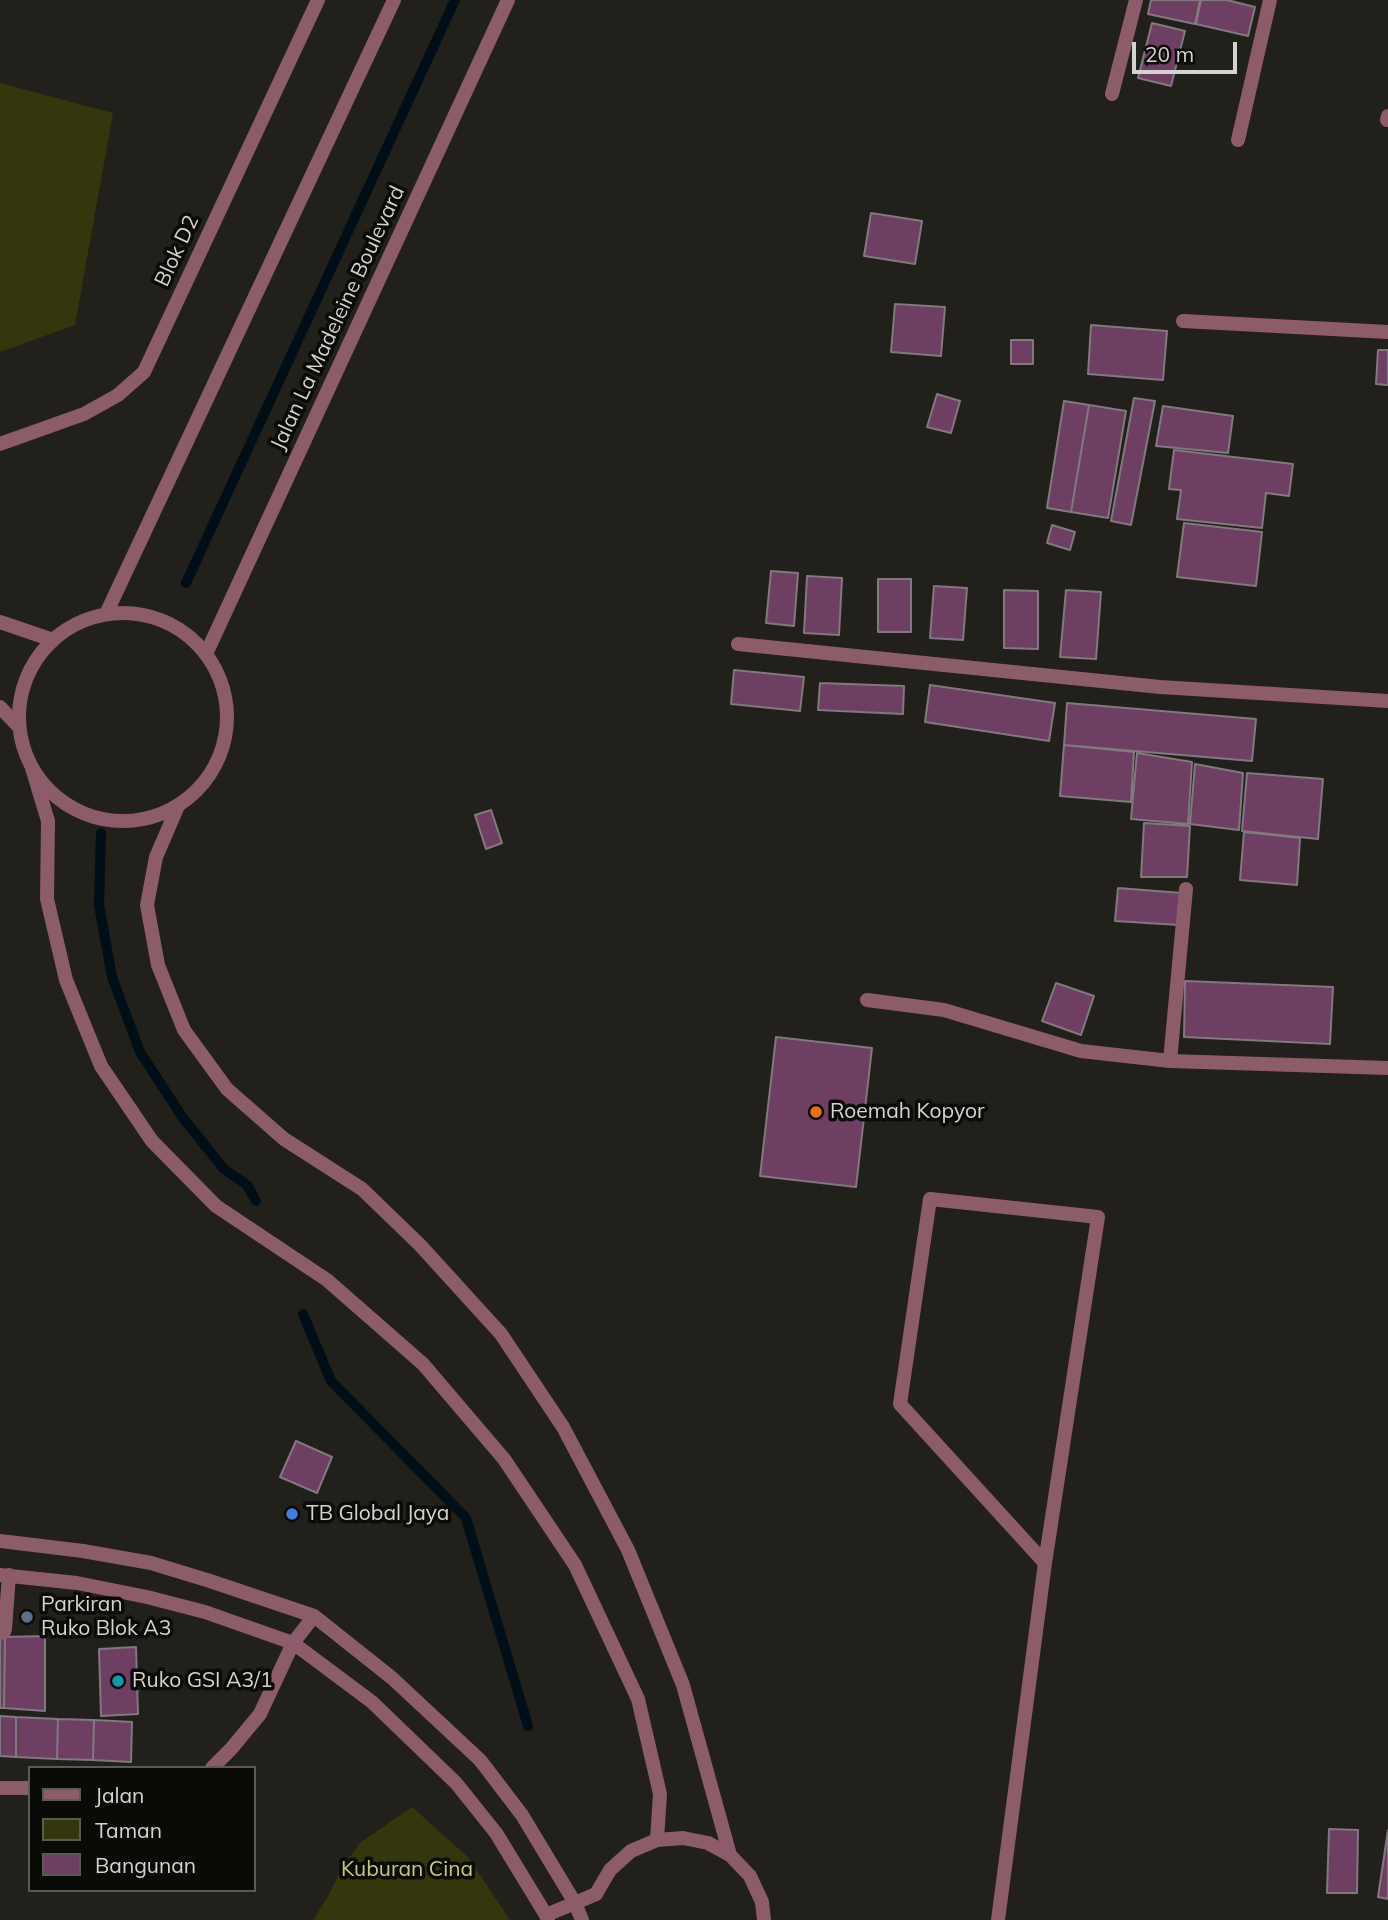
<!DOCTYPE html>
<html>
<head>
<meta charset="utf-8">
<style>
	body { margin:0 }
	#map { position:relative; width:1388px; height:1920px; overflow:hidden; background:#22201a; font-family:Mulish,sans-serif }
	canvas { display:block }
	.legend { position:absolute; left:28px; top:1766px; width:228px; height:126px; box-sizing:border-box; background:#0a0a07; border:2px solid #5b5a57; margin:0; padding:9px 12px; list-style:none; font-size:21px; color:#d4d3cf }
	.legend li { display:flex; align-items:center; gap:14px; height:35px }
	.legend b { width:35px; border:2px solid #5b5a57 }
	.scale { position:absolute; left:1132px; top:42px; width:105px; height:32px; box-sizing:border-box; border:4px solid #d4d3cf; border-top:0; padding-left:9px; font-size:21px; line-height:24px; white-space:nowrap; color:#d4d3cf; -webkit-text-stroke:5px #0a0a07; paint-order:stroke }
</style>
</head>
<body>
<div id="map">
<canvas width="1388" height="1920"></canvas>
<ul class="legend">
<li><b style="height:9px;background:#8c5c6a"></b>Jalan</li>
<li><b style="height:19px;background:#34370b"></b>Taman</li>
<li><b style="height:19px;background:#6e3e63"></b>Bangunan</li>
</ul>
<div class="scale">20 m</div>
</div>
<script>
const ctx = document.querySelector('canvas').getContext('2d');
ctx.lineJoin = 'round';
function paint(path, color) { ctx.fillStyle = color; ctx.fill(path, 'evenodd'); }
const poly = rows => new Path2D(rows.map(r => 'M' + r).join(''));
function stroke(path, color, width, dash) { ctx.strokeStyle = color; ctx.lineWidth = width; ctx.lineCap = dash ? 'butt' : 'round'; ctx.setLineDash(dash || []); ctx.stroke(path); }
function drawText(font, color, halo, rows, align = 'center') {
  ctx.font = font + ' Mulish,sans-serif'; ctx.lineWidth = 7; ctx.setLineDash([]); ctx.textBaseline = 'middle'; ctx.strokeStyle = halo; ctx.fillStyle = color; for (const [text, x, y, turn = 0] of rows) {
    ctx.save(); ctx.translate(x, y); ctx.rotate((+turn || 0) * Math.PI / 180); ctx.textAlign = isNaN(turn) ? turn : align; if (halo) ctx.strokeText(text, 0, 0); ctx.fillText(text, 0, 0); ctx.restore();
  }
}
paint(poly([
	[0,83,113,113,75,325,0,352],
	[412,1807,468,1857,510,1920,313,1920,327,1898,343,1866,361,1842]
]), '#34370b');
stroke(poly([
	[186,583,455,0],
	[101,833,99,905,112,977,140,1052,183,1118,224,1169,247,1185,256,1201],
	[303,1314,331,1381,466,1518,528,1726]
]), '#000e17', 10);
const building = poly([
	[1151,0,1200,0,1195,24,1148,14,1151,0],
	[1201,0,1227,0,1255,7,1248,36,1196,24,1201,0],
	[1152,23,1185,31,1171,86,1138,78,1152,23],
	[871,213,922,221,915,264,864,256,871,213],
	[895,304,945,307,941,356,891,352,895,304],
	[1091,325,1167,331,1163,380,1088,374,1091,325],
	[1011,340,1033,340,1033,364,1011,364,1011,340],
	[1378,350,1388,350,1388,385,1376,384,1378,350],
	[937,394,960,401,951,433,927,427,937,394],
	[1134,398,1155,401,1131,525,1111,521,1134,398],
	[1064,401,1089,405,1071,512,1047,508,1064,401],
	[1089,405,1126,411,1108,518,1071,512,1089,405],
	[1163,406,1233,416,1228,453,1156,446,1163,406],
	[1174,450,1293,464,1289,496,1266,493,1262,528,1177,519,1181,490,1169,489,1174,450],
	[1184,523,1262,532,1256,586,1177,577,1184,523],
	[1052,525,1075,532,1070,550,1047,543,1052,525],
	[771,571,798,573,794,626,766,623,771,571],
	[807,576,842,578,839,635,804,633,807,576],
	[878,579,911,579,911,632,878,632,878,579],
	[934,586,967,588,963,640,930,638,934,586],
	[1004,590,1038,591,1038,649,1004,648,1004,590],
	[1066,590,1101,592,1096,659,1060,657,1066,590],
	[734,670,804,677,800,711,731,704,734,670],
	[820,683,904,686,903,714,818,710,820,683],
	[930,685,1055,703,1049,741,925,722,930,685],
	[1067,703,1256,719,1252,761,1064,745,1067,703],
	[1064,745,1134,752,1131,802,1060,796,1064,745],
	[1137,753,1192,762,1188,824,1131,819,1137,753],
	[1195,764,1243,773,1239,830,1190,824,1195,764],
	[1247,773,1323,779,1318,839,1242,831,1247,773],
	[491,810,502,843,486,849,475,815,491,810],
	[1144,823,1190,826,1187,877,1141,877,1144,823],
	[1244,832,1300,838,1297,885,1240,880,1244,832],
	[1118,888,1182,893,1179,925,1115,921,1118,888],
	[1185,981,1333,987,1330,1044,1184,1037,1185,981],
	[1056,983,1094,996,1081,1035,1042,1021,1056,983],
	[776,1037,872,1048,856,1187,760,1176,776,1037],
	[296,1441,332,1457,317,1493,280,1477,296,1441],
	[45,1636,45,1711,4,1708,5,1637,45,1636],
	[0,1637,5,1637,4,1708,0,1708,0,1637],
	[136,1647,138,1714,101,1716,99,1649,136,1647],
	[0,1716,16,1717,16,1757,0,1756,0,1716],
	[16,1717,58,1719,57,1759,16,1757,16,1717],
	[58,1719,94,1720,93,1760,57,1759,58,1719],
	[94,1720,132,1722,131,1762,93,1760,94,1720],
	[1329,1829,1358,1830,1357,1893,1327,1893,1329,1829],
	[1388,1830,1388,1899,1378,1897,1388,1830]
]);
paint(building, '#6e3e63');
stroke(building, '#80797e', 2);
stroke(poly([
	[0,444,84,414,118,395,144,372,318,0],
	[1170,1061,1186,889],
	[0,1633,4,1632,5,1629,9,1575],
	[998,1920,1045,1563,1098,1217,930,1199,900,1404,1045,1563]
]), '#8c5c6a', 14);
stroke(poly([
	[1112,94,1136,0],
	[1387,120,1388,116],
	[1238,140,1270,0],
	[1183,321,1388,332],
	[0,622,53,640],
	[738,644,1160,687,1388,701],
	[0,707,19,727],
	[867,1000,944,1010,1081,1051,1170,1061,1388,1068],
	[0,1541,83,1551,151,1563,210,1581,314,1616,392,1678,480,1760,522,1815,575,1903,596,1894],
	[0,1575,77,1583,147,1597,205,1612,293,1643,372,1702,456,1783,496,1833,546,1915],
	[212,1768,231,1749,260,1714,293,1643,314,1616],
	[0,1788,30,1788]
]), '#8c5c6a', 14);
stroke(poly([
	'19 717a104 104 0 1 1 208 0a104 104 0 1 1-208 0Z',
	[106,614,394,0],
	[206,654,508,0],
	[32,768,48,821,47,899,66,980,101,1066,152,1141,216,1206,327,1280,423,1364,504,1459,575,1565,638,1699,660,1794,657,1840],
	[178,806,156,857,147,905,158,965,184,1030,227,1089,284,1139,362,1189,420,1245,501,1334,563,1427,628,1550,683,1685,730,1855],
	[596,1894,610,1870,631,1851,657,1840,683,1838,708,1843,730,1855,750,1876,762,1902,764,1920],
	[548,1920,546,1915,575,1903,582,1920]
]), '#8c5c6a', 14);
for (const [x, y, r, color] of [
	[816,1112,7,"#e8710a"],
	[292,1514,7,"#3f7fe0"],
	[27,1617,7,"#5c6f8a"],
	[118,1681,7,"#0f9aa8"]
]) { const dot = new Path2D(); dot.arc(x, y, r, 0, 2 * Math.PI); ctx.fillStyle = color; ctx.fill(dot); stroke(dot, '#0a0a07', 2.5); }
drawText('21px', '#d4d3cf', '#0a0a07', [
	["Blok D2",177,251,-65],
	["Jalan La Madeleine Boulevard",338,318,-65]
]);
drawText('21px', '#d4d3cf', '#0a0a07', [
	["Roemah Kopyor",830,1112],
	["TB Global Jaya",306,1514],
	["Parkiran",41,1605],
	["Ruko Blok A3",41,1629],
	["Ruko GSI A3/1",132,1681]
], 'left');
drawText('21px', '#c4cc71', '#0a0a07', [
	["Kuburan Cina",407,1870]
]);
</script>
</body>
</html>
